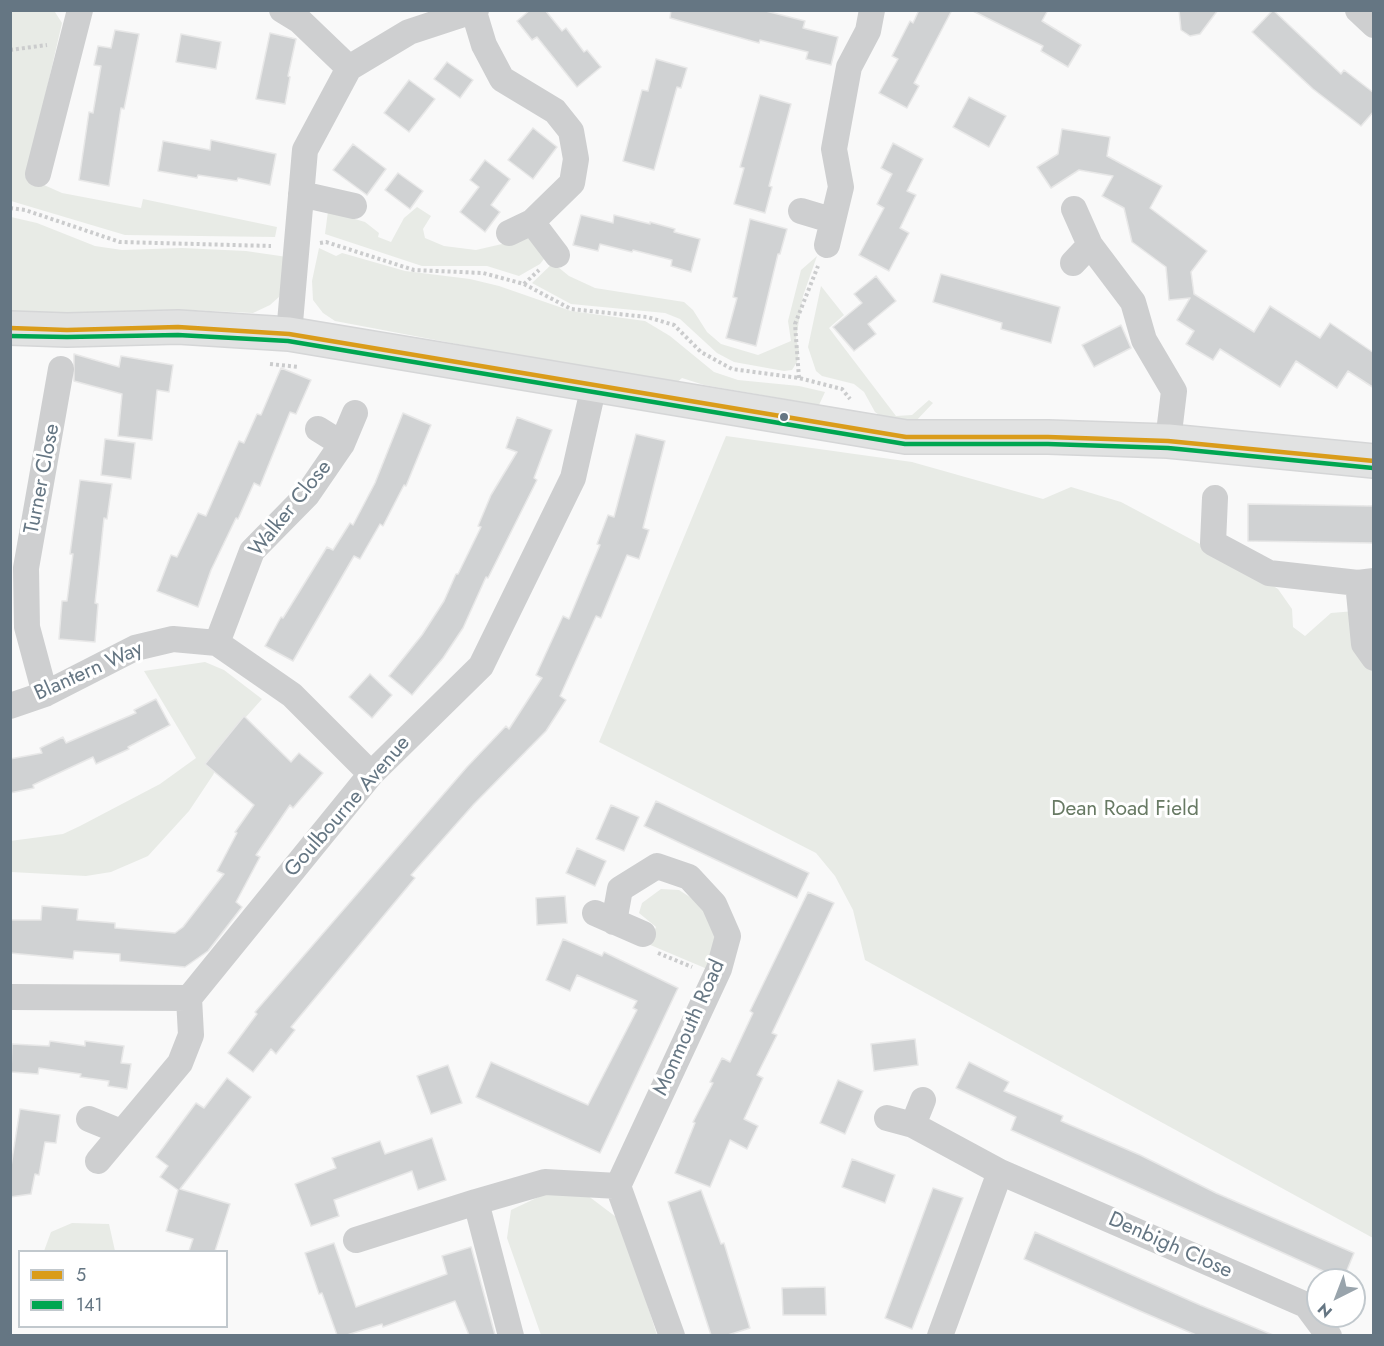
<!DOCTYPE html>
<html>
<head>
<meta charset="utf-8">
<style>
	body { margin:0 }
	#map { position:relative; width:1384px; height:1346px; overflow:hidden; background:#f9f9f9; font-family:Jost,sans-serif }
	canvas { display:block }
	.frame { position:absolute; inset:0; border:12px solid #657683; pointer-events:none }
	.legend { position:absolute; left:18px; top:1250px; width:210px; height:78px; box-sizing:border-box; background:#fff; border:2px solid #c1c8cd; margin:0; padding:8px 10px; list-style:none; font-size:18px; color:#657683 }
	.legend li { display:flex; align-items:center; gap:12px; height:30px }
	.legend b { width:30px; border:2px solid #c1c8cd }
	.north { position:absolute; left:1306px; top:1268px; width:60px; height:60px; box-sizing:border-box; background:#fff; border:2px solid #c1c8cd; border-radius:50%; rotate:222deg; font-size:16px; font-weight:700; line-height:24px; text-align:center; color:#657683 }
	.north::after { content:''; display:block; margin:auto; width:21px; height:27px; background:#99a4ac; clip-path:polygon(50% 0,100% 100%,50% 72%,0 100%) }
</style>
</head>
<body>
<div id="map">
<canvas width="1384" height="1346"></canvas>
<div class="frame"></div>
<ul class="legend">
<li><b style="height:8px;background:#da9c1a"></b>5</li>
<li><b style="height:8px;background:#00a651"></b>141</li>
</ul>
<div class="north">N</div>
</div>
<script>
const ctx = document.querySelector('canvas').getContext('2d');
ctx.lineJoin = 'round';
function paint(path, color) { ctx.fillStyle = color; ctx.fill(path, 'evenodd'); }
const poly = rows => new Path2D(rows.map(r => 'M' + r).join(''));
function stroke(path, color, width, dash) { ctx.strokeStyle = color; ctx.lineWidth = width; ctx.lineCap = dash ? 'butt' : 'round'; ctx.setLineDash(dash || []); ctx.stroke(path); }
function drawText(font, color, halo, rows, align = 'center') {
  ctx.font = font + ' Jost,sans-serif'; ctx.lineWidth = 6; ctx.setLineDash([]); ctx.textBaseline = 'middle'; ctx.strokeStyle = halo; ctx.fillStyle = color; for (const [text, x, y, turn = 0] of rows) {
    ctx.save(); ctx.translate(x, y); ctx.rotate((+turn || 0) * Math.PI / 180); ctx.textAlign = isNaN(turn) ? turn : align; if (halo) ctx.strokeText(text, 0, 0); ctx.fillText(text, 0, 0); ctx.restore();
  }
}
paint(poly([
	[10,11,49,11,55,12,62,23,27,175,33,186,44,185,62,193,141,208,143,199,277,227,275,237,125,235,11,201],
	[417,207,431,216,423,229,425,238,444,246,476,250,528,238,543,246,548,254,540,264,519,276,487,266,422,266,325,234,328,211,365,222,379,233,378,237,391,242,404,218],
	[11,217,37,223,95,246,122,250,182,248,246,251,287,257,285,283,279,297,270,305,253,313,188,310,11,314],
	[319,248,336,256,342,253,405,271,470,279,499,286,571,311,645,321,670,336,714,372,738,380,799,386,825,392,819,405,704,385,682,378,674,385,335,321,323,313,313,300,312,281],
	[817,256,803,296,796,339,799,350,797,362,792,370,784,371,734,362,717,353,680,319,665,313,571,304,532,283,553,263,569,276,595,288,684,302,693,310,707,332,721,344,758,355,791,341,788,321,801,270],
	[821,286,844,315,829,328,896,416,912,415,929,400,933,403,914,423,887,421,875,412,864,392,854,384,822,376,816,371,808,347],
	[726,436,912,462,1043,499,1071,487,1121,502,1249,570,1278,589,1292,609,1293,627,1305,636,1331,613,1355,611,1374,668,1373,1238,865,960,853,910,835,876,816,853,599,742],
	[205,662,224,670,262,699,237,727,213,775,189,811,148,856,111,872,86,876,11,872,10,841,63,834,80,826,160,784,196,758,144,671],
	[661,889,679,890,699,903,719,938,712,971,648,944,656,927,639,913,642,903],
	[547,1193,587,1195,620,1220,657,1335,541,1335,507,1238,511,1210],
	[72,1223,109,1224,115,1251,44,1251,51,1232]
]), '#e8ebe6');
const building = poly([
	[530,10,545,10,562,31,566,28,584,52,587,50,601,67,577,87,537,37,532,40,517,21,530,10],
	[671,10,762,10,805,21,803,28,838,37,831,65,806,59,808,52,760,40,759,43,670,18,671,10],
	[919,10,952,10,914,83,919,86,907,108,879,93,898,59,892,56,910,21,913,23,919,10],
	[971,10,1048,10,1042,21,1081,45,1068,67,1041,51,1043,46,971,10],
	[1179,10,1218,10,1200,34,1190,36,1181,30,1179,10],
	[1273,10,1341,74,1344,70,1374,93,1374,111,1361,126,1313,89,1252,32,1273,10],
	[115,30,139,34,124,109,121,108,109,186,79,180,89,112,93,113,101,66,94,65,98,46,111,48,115,30],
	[270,33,296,39,288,76,290,77,285,104,256,99,270,33],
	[181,34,221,42,216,69,176,62,181,34],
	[656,59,687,68,681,88,677,87,654,170,623,161,642,90,648,91,656,59],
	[447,62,473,80,460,98,434,79,447,62],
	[409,80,435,99,409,132,384,113,409,80],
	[760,95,791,104,769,186,772,187,765,213,734,204,744,168,740,167,760,95],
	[969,97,1006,116,989,147,953,127,969,97],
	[533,128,557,147,533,179,508,160,533,128],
	[1062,129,1110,137,1107,156,1162,186,1150,208,1207,251,1191,272,1194,294,1254,332,1270,306,1320,338,1330,323,1374,353,1374,388,1348,371,1337,388,1296,361,1280,387,1220,349,1213,360,1186,344,1194,331,1177,320,1190,298,1169,300,1166,267,1132,242,1124,208,1102,196,1113,176,1079,170,1051,188,1037,167,1058,154,1062,129],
	[211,140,276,154,270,185,238,178,237,181,198,175,197,178,158,171,163,141,210,150,211,140],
	[893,143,923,159,907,191,916,195,900,228,909,233,889,271,859,255,884,208,877,204,892,174,881,168,893,143],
	[353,144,386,169,367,195,333,170,353,144],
	[485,160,510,179,491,205,500,212,485,232,460,212,479,187,470,180,485,160],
	[398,173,423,191,410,209,385,190,398,173],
	[581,215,613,223,614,215,650,224,650,222,675,229,674,232,700,239,691,272,671,266,672,260,633,250,632,252,600,244,598,251,573,245,581,215],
	[750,219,787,229,780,254,778,254,756,346,726,338,737,298,733,297,750,219],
	[941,274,1060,307,1051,343,1001,329,1002,323,933,302,941,274],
	[876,276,896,301,868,324,876,334,854,351,833,327,862,303,854,294,876,276],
	[1121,325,1131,348,1094,367,1082,345,1121,325],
	[74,354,119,367,121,356,173,365,169,392,157,390,152,440,118,436,122,394,74,381,74,354],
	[281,368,311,380,296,414,290,412,260,486,254,483,238,519,236,518,211,570,198,607,157,591,171,555,177,557,198,513,206,516,239,441,244,443,257,414,261,415,281,368],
	[403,413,431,425,406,486,404,485,383,526,380,524,360,559,354,556,293,661,265,646,281,617,283,618,327,547,333,550,350,523,353,525,375,483,403,413],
	[517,417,552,430,534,478,537,480,488,578,486,577,463,628,443,658,412,695,389,676,422,635,444,601,456,574,458,574,481,527,478,526,491,495,517,452,506,448,517,417],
	[636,434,665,441,643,528,649,530,639,559,627,555,601,618,596,616,560,696,566,700,546,731,474,804,411,875,415,878,291,1027,295,1030,276,1054,271,1049,253,1072,228,1053,257,1014,255,1012,467,767,506,726,509,729,542,678,536,675,563,616,569,619,600,545,597,544,608,515,614,517,636,434],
	[105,439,135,443,131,479,101,475,105,439],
	[80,480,112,484,107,519,104,518,95,603,98,604,95,642,59,639,62,601,67,601,73,554,70,554,80,480],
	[1248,504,1374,506,1374,543,1248,541,1248,504],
	[370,674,392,695,372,718,349,697,370,674],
	[156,699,170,725,128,747,129,749,96,764,93,757,33,785,34,788,10,793,10,759,42,753,40,748,63,737,66,743,136,713,134,710,156,699],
	[244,716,291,762,299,753,323,773,293,808,290,805,256,855,260,857,236,902,242,907,208,951,185,967,120,961,120,954,74,951,73,959,10,953,10,920,41,920,42,906,78,909,77,920,115,923,115,928,175,933,183,927,224,874,217,871,237,833,235,832,254,805,205,764,244,716],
	[656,801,809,873,797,898,644,826,656,801],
	[611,805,639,817,624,851,596,839,611,805],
	[577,848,606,861,595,886,566,873,577,848],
	[808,892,834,903,772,1033,777,1035,757,1075,763,1078,744,1119,758,1126,747,1149,730,1140,710,1187,675,1173,695,1123,693,1122,713,1083,710,1082,722,1058,730,1062,753,1013,750,1011,808,892],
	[565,896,567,923,537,925,536,898,565,896],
	[563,939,602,956,604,952,678,988,600,1153,476,1097,491,1062,588,1105,637,1010,633,1008,637,1001,577,975,570,991,546,980,563,939],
	[915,1039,918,1065,874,1071,871,1044,915,1039],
	[50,1041,85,1046,85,1041,124,1046,121,1063,131,1064,127,1089,108,1086,109,1081,80,1077,81,1074,39,1068,38,1074,11,1072,12,1044,49,1046,50,1041],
	[969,1062,1009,1082,1004,1091,1063,1116,1061,1121,1140,1155,1216,1193,1354,1253,1343,1280,1011,1130,1016,1117,956,1088,969,1062],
	[448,1065,462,1103,431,1114,417,1076,448,1065],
	[227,1078,251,1097,180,1189,230,1204,215,1251,189,1251,193,1239,166,1231,178,1190,160,1177,168,1166,156,1157,196,1103,204,1108,227,1078],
	[838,1080,863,1091,845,1134,820,1123,838,1080],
	[20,1109,60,1115,56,1143,45,1142,39,1175,35,1174,31,1194,10,1197,10,1173,20,1109],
	[432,1138,446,1180,418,1190,412,1171,334,1200,339,1216,311,1226,295,1184,336,1168,332,1158,380,1141,385,1154,432,1138],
	[852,1159,895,1175,885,1203,842,1187,852,1159],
	[933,1188,963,1198,912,1329,885,1318,933,1188],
	[701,1190,721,1244,724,1243,750,1328,728,1335,711,1335,668,1202,701,1190],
	[1035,1232,1200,1305,1273,1335,1196,1335,1140,1311,1024,1259,1035,1232],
	[334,1243,356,1307,447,1274,442,1256,471,1247,495,1335,469,1335,455,1301,383,1327,382,1324,347,1335,337,1335,322,1293,319,1294,305,1253,334,1243],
	[825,1287,826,1315,783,1315,782,1288,825,1287]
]);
paint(building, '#d0d2d3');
stroke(building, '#e8e8e8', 1.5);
const major = poly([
	[10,328,67,330,178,327,289,334,906,437,1048,437,1168,441,1374,461]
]);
stroke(major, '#d5d6d7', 36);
stroke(poly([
	[10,50,47,45],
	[10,208,25,210,120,242,271,246],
	[320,243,326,242,414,270,483,273,524,284,571,309,647,317,674,325,701,352,732,369,799,378,842,389,850,399],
	[524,284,539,270],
	[270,364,299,367],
	[799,378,795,324,818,266],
	[658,953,692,967]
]), '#cbcccd', 4, [3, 3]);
stroke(poly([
	[282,10,300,21,349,68],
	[1358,10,1374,25],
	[474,12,484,45,502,79,555,111,571,131,576,159,572,183,532,222,557,255],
	[38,174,80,10],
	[301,194,354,206],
	[1074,209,1090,245,1133,302,1144,340,1174,391,1168,441],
	[801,211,831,220],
	[509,233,532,222],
	[827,245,841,187,834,149,840,116,849,67,868,31,872,10],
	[1073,263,1090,245],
	[289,334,305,150,349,68,409,32,476,10],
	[318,429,342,444],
	[1215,498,1213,543,1269,573,1358,583,1374,581],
	[1358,583,1364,644,1374,658],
	[217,643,252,551,307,495,342,444,355,413],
	[45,694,27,627,26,568,61,369],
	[10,706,45,694,135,648,173,639,217,643,292,695,371,774],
	[595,913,643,934],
	[10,997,189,998,371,774,481,666,573,478,594,385],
	[887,1118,913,1125,1000,1172,1306,1305,1329,1336],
	[89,1119,121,1132],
	[913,1125,923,1100],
	[98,1161,180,1063,191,1035,189,998],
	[618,1186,672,1336],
	[476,1202,545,1182,618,1186,719,969,728,936,714,904,689,877,657,866,620,889,614,922],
	[356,1240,476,1202,511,1336],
	[940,1336,1000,1172]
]), '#cecfd0', 26);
stroke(major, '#e1e2e2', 33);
stroke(poly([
	[10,328,67,330,178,327,289,334,906,437,1048,437,1168,441,1374,461]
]), '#da9c1a', 4.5);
stroke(poly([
	[10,336,67,337,178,335,288,341,905,444,1048,444,1168,448,1373,468]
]), '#00a651', 4.5);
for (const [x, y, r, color] of [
	[784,417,5,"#657683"]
]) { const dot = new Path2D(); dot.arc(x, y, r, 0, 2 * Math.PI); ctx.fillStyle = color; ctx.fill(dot); stroke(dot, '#fff', 2); }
drawText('21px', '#657683', '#fff', [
	["Turner Close",43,479,-79],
	["Walker Close",291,509,-51],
	["Blantern Way",89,672,-24],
	["Goulbourne Avenue",348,807,-49],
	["Monmouth Road",690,1028,-66],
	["Denbigh Close",1170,1246,24]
]);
drawText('21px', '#687a64', '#fff', [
	["Dean Road Field",1125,810]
]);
</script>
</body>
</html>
